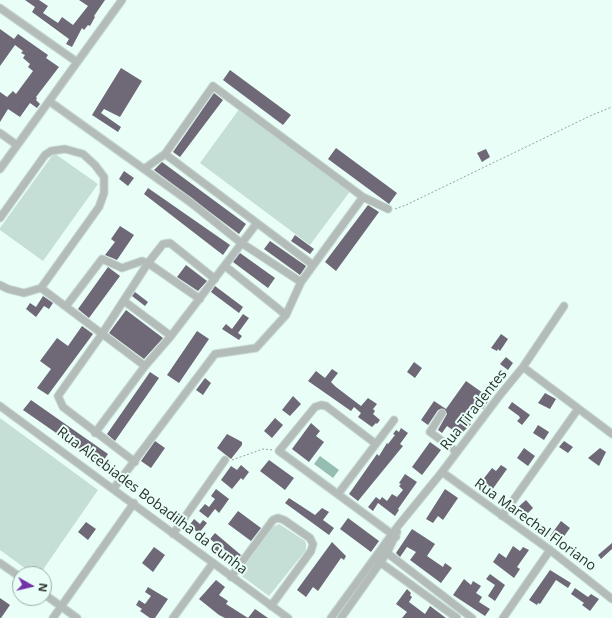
<!DOCTYPE html>
<html>
<head>
<meta charset="utf-8">
<style>
	body { margin:0 }
	#map { position:relative; width:612px; height:618px; overflow:hidden; background:#e9fef7; font-family:"Open Sans",sans-serif }
	canvas { display:block }
	.north { position:absolute; left:12px; top:566px; width:40px; height:40px; box-sizing:border-box; background:#e9fef7; border:1px solid #9caca7; border-radius:50%; rotate:98deg; font-size:11px; font-weight:700; line-height:16px; text-align:center; color:#29312e }
	.north::after { content:''; display:block; margin:auto; width:14px; height:18px; background:#7131a7; clip-path:polygon(50% 0,100% 100%,50% 72%,0 100%) }
</style>
</head>
<body>
<div id="map">
<canvas width="612" height="618"></canvas>
<div class="north">N</div>
</div>
<script>
const ctx = document.querySelector('canvas').getContext('2d');
ctx.lineJoin = 'round';
function paint(path, color) { ctx.fillStyle = color; ctx.fill(path, 'evenodd'); }
const poly = rows => new Path2D(rows.map(r => 'M' + r).join(''));
function stroke(path, color, width, dash) { ctx.strokeStyle = color; ctx.lineWidth = width; ctx.lineCap = dash ? 'butt' : 'round'; ctx.setLineDash(dash || []); ctx.stroke(path); }
function drawText(font, color, halo, rows, align = 'center') {
  ctx.font = font + ' "Open Sans",sans-serif'; ctx.lineWidth = 4; ctx.setLineDash([]); ctx.textBaseline = 'middle'; ctx.strokeStyle = halo; ctx.fillStyle = color; for (const [text, x, y, turn = 0] of rows) {
    ctx.save(); ctx.translate(x, y); ctx.rotate((+turn || 0) * Math.PI / 180); ctx.textAlign = isNaN(turn) ? turn : align; if (halo) ctx.strokeText(text, 0, 0); ctx.fillText(text, 0, 0); ctx.restore();
  }
}
paint(poly([
	[240,108,351,190,310,245,200,163],
	[54,153,98,184,43,261,0,230,0,228],
	[0,418,98,490,40,574,33,574,0,550],
	[279,524,305,541,306,544,306,550,269,596,239,574,273,527]
]), '#c5ded6');
paint(poly([
	[320,456,339,470,333,478,314,464]
]), '#95bdb1');
paint(poly([
	[25,0,39,0,48,6,43,13,58,23,62,17,73,25,88,6,79,0,105,0,94,16,95,17,90,26,88,25,84,30,82,28,72,47,66,44,69,39,32,12,35,7],
	[0,29,14,39,18,34,48,55,46,58,59,67,36,97,37,98,36,100,40,104,37,108,30,103,20,117,8,109,0,122,0,92,7,97,13,91,16,94,33,71,28,67,30,64,23,58,25,55,21,53,23,51,15,45,0,66],
	[121,68,142,81,120,117,104,109,101,113,121,127,118,132,92,115],
	[230,70,291,115,283,125,223,80],
	[214,93,223,100,180,157,173,152],
	[336,148,397,193,389,204,328,159],
	[486,149,490,157,482,162,477,153],
	[162,162,246,224,239,234,154,170],
	[124,171,134,178,128,186,119,179],
	[148,188,230,245,223,255,144,194],
	[368,205,379,212,336,271,325,262],
	[120,226,134,235,117,260,105,255,115,242,111,239],
	[295,235,314,249,310,254,291,241],
	[270,241,306,266,300,275,264,249],
	[240,253,275,278,268,288,233,262],
	[186,265,207,281,198,291,177,277],
	[108,267,120,276,89,318,78,309],
	[215,286,243,307,239,313,211,292],
	[135,292,148,302,145,306,132,296],
	[43,296,53,303,49,309,44,306,36,317,26,309,30,303,36,307],
	[126,310,163,338,144,359,109,333],
	[243,314,249,318,238,333,242,336,239,340,222,329,226,324,232,329],
	[82,326,93,334,48,395,37,388,51,369,40,361,57,338,68,346],
	[197,331,209,339,179,383,167,375],
	[501,334,508,339,500,351,498,349,497,351,491,348],
	[506,357,513,363,508,370,500,364],
	[414,362,422,368,415,378,407,372],
	[332,369,338,373,331,382,336,387,361,406,368,398,377,404,373,409,375,411,373,414,380,420,377,424,376,423,372,427,358,417,361,413,354,407,351,411,308,381,316,371,325,378],
	[150,372,159,378,115,441,107,434],
	[205,378,211,383,203,395,196,390],
	[466,381,490,398,483,409,475,403,464,419,471,424,460,435,447,426,442,433,438,430,447,414,444,409,438,410,428,425,421,420,434,401,446,409],
	[545,393,556,399,550,409,538,403],
	[293,396,301,404,290,416,282,410],
	[31,400,108,454,101,464,23,410],
	[512,402,530,415,522,425,517,421,520,418,519,416,508,408],
	[275,418,283,425,272,438,264,431],
	[311,423,320,431,316,436,324,442,309,462,292,449],
	[538,425,549,432,544,440,533,433],
	[401,428,408,433,400,444,403,446,358,501,349,494,377,454,379,456,387,443,388,444,395,435,393,434,396,430,399,432],
	[227,434,242,442,242,445,231,459,217,448],
	[155,441,165,448,151,468,141,461],
	[564,441,573,447,568,453,559,447],
	[430,442,441,450,422,475,412,467],
	[524,448,535,456,528,466,517,458],
	[600,448,606,452,599,466,588,458],
	[269,460,294,478,285,490,260,471],
	[241,465,249,472,243,480,241,478,232,489,221,480,231,466,237,470],
	[501,465,507,469,492,490,481,482,492,468,496,471],
	[405,474,417,482,398,509,399,510,395,516,378,503,373,511,368,507,376,497,380,500,382,497,387,501,392,494,397,497,403,490,399,486,401,484,399,483],
	[216,489,229,499,219,513,215,509,208,518,199,511,205,504,209,507,215,499,211,496],
	[445,489,458,498,443,520,438,516,433,523,426,519],
	[289,498,315,515,322,508,329,512,323,520,334,528,329,535,285,503],
	[526,500,533,508,524,517,516,509],
	[238,511,261,528,251,541,228,524],
	[348,518,379,541,371,552,340,529],
	[194,519,200,524,203,520,207,523,199,533,189,526],
	[561,521,570,528,560,542,550,536],
	[86,522,96,529,88,540,78,532],
	[412,529,435,544,427,556,443,567,445,563,452,568,441,583,410,560,416,552,407,547,400,557,396,553],
	[215,533,241,555,237,560,220,547,217,552,211,548,215,543,210,539],
	[332,542,346,556,344,560,341,558,318,591,313,587,306,597,297,590],
	[612,543,612,549,601,559,598,555],
	[513,546,520,551,523,547,529,550,517,567,520,569,514,578,493,562,499,553,506,558],
	[154,547,165,555,153,572,142,563],
	[550,570,571,583,568,588,556,580,540,604,538,603,537,605,529,600],
	[490,574,505,585,495,601,488,596,495,585,486,579],
	[464,579,471,585,473,581,481,586,476,593,482,597,479,602,490,609,485,616,453,595],
	[216,580,225,587,219,595,228,601,226,604,248,618,255,609,268,618,225,618,219,615,199,599],
	[148,587,168,599,155,618,150,618,140,611,142,609,136,605,139,600,145,604,151,596,145,592],
	[575,588,588,597,591,594,599,599,590,611,582,605,584,603,571,594],
	[407,589,411,593,410,595,412,597,409,602,425,614,430,606,446,618,402,618,407,612,396,604],
	[0,598,10,605,1,618,0,618]
]), '#6e6877');
const minor = poly([
	[0,8,77,62],
	[49,101,190,202,240,242,301,282],
	[0,133,17,145],
	[165,154,313,265],
	[0,169,122,0],
	[144,169,165,154,213,86,363,197],
	[0,218,45,155,51,151,65,149,83,154,95,165,104,177,104,193,99,207,41,288,24,293,8,289,0,285],
	[225,266,286,315],
	[41,288,145,366],
	[124,301,171,336],
	[67,305,102,259,122,268,142,261,148,263,200,299],
	[523,367,612,434],
	[0,406,288,618],
	[442,413,430,432,457,452],
	[95,433,145,366,171,336,257,223],
	[376,444,326,406,321,405,315,407,279,451,396,537],
	[135,462,63,407,58,396,102,334,148,263,163,244,170,243,215,279],
	[442,472,550,550,612,599],
	[114,488,215,354,256,348,286,315,301,282,363,197,388,209],
	[338,494,394,420],
	[502,516,578,409],
	[173,534,225,460],
	[382,549,472,618],
	[377,560,457,618],
	[0,563,20,577],
	[231,577,273,520,278,518,284,520,310,538,313,544,311,551,271,606],
	[44,594,77,618],
	[53,618,134,503],
	[173,618,213,563],
	[331,618,398,526,442,472,500,395,523,367,564,306],
	[341,618,387,553,397,532],
	[503,618,550,550]
]);
stroke(minor, '#c6d9d3', 9);
stroke(poly([
	[395,209,406,205,592,115,612,107],
	[232,460,263,449,273,450]
]), '#94a39e', 1, [2, 2]);
stroke(minor, '#b4bcba', 7);
drawText('14px', '#29312e', '#e9fef7', [
	["Rua Tiradentes",474,410,-52],
	["Rua Alcebiades Bobadilha da Cunha",152,501,37],
	["Rua Marechal Floriano",535,525,36]
]);
</script>
</body>
</html>
